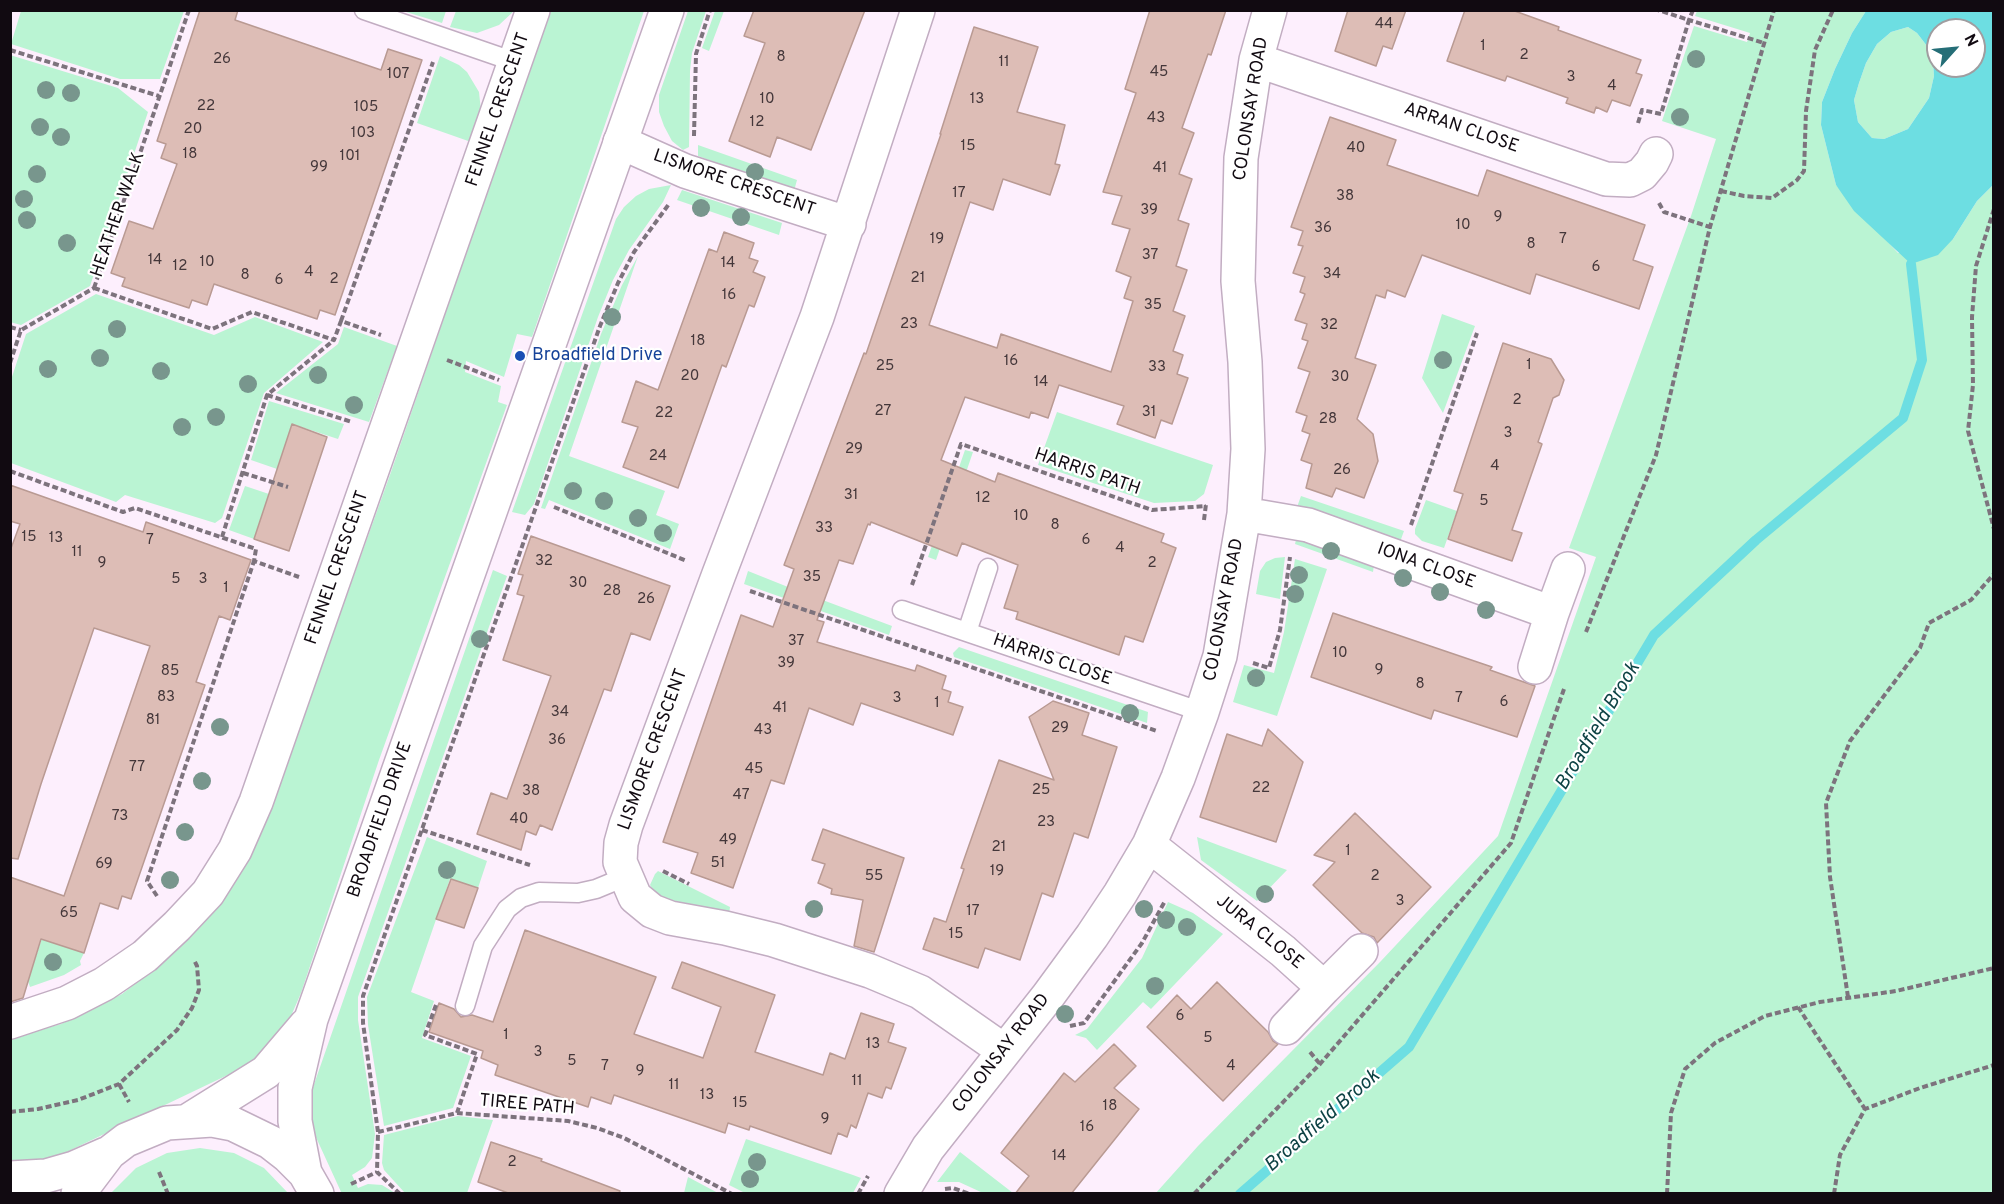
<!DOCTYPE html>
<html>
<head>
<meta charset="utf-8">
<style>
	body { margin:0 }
	#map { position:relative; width:2004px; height:1204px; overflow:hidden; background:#fdeffd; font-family:Overpass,sans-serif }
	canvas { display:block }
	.frame { position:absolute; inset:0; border:12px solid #110a11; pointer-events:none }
	.north { position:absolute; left:1926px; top:18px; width:60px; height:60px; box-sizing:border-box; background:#fff; border:2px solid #a09da0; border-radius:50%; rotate:63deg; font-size:16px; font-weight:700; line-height:24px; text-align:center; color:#110a11 }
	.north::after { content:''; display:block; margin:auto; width:21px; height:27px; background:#256e77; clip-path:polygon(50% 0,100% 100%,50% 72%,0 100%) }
</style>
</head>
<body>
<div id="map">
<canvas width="2004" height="1204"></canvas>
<div class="frame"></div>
<div class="north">N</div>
</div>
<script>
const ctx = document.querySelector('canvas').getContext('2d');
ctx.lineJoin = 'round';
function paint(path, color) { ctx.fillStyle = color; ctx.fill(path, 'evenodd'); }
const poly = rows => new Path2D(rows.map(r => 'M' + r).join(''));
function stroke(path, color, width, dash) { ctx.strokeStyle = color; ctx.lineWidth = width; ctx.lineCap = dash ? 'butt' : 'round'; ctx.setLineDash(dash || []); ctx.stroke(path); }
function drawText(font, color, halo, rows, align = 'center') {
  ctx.font = font + ' Overpass,sans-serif'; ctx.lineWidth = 4.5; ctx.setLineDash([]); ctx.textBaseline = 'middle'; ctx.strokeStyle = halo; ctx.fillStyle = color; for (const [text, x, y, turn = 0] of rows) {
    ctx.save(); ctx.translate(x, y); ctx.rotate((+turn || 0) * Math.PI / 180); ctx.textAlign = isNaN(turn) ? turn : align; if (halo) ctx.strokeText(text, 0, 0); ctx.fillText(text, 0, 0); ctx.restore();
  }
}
paint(poly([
	[21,11,21,10,184,11,160,79,120,79,11,44],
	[403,11,446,11,442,23],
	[456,11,456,10,514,11,499,25,477,33,450,27],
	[549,11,644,11,532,337,517,334,504,377,466,361,465,372,501,386,498,402,507,405,379,760,301,993,288,1023,256,1060,234,1072,52,1159,11,1166,10,1038,61,1024,122,994,150,972,281,779,391,472],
	[688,11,706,11,692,53,690,71,689,147,683,150,672,141,664,126,659,112,659,95],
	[715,11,724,11,709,51,702,48],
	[1697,11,1866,11,1852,33,1835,69,1822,102,1821,125,1836,185,1898,253,1953,239,1977,201,1993,185,1993,1193,1155,1194,1198,1146,1381,961,1498,836,1596,557,1569,548,1691,216,1716,139,1662,121,1694,26,1747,42,1750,33,1695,16],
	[1908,27,1917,33,1927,46,1933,62,1934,76,1929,98,1908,129,1884,139,1872,138,1858,122,1854,100,1859,83,1866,63,1877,44,1891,32],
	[10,55,118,88,148,112,90,286,21,325,10,322],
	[440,56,459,65,467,72,479,92,481,111,471,142,417,123],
	[698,145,797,180,794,191,698,156],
	[671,185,663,202,629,250,613,280,598,317,534,504,525,515,512,512,616,219,624,207,636,196,649,189],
	[682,190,782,223,779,235,677,200],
	[638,256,569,456,665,491,656,515,679,524,670,549,549,500,545,509,541,508,601,334,622,285],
	[96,294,214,335,255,317,323,342,264,393,222,518,215,523,125,495,116,502,11,463,11,380,26,334],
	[1442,314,1475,326,1443,413,1422,378],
	[344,327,397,346,369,422,276,393,338,344],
	[269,401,344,424,338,439,292,424,277,469,251,460],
	[1057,412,1213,465,1204,494,1195,501,1154,503,1038,465],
	[965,450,973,452,936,560,928,557],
	[245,486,269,494,254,539,229,530],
	[1301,496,1404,531,1400,542,1297,507],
	[1426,500,1457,511,1444,548,1422,541,1415,534,1415,529],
	[1297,536,1374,565,1373,572,1295,544],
	[1285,557,1280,599,1256,594,1260,571,1266,562,1275,558],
	[1295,559,1327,569,1277,716,1233,702,1244,665,1274,673,1284,632],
	[493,570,507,576,358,997,358,1020,375,1134,372,1158,365,1167,352,1175,358,1188,368,1184,382,1185,395,1193,342,1194,314,1133,310,1115,311,1093],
	[748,571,788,587,892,626,889,635,744,584],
	[959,647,1148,712,1147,723,954,657,953,653],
	[427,837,487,861,478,888,450,879,411,992,434,1001,422,1038,471,1056,453,1108,384,1126,368,1025,367,997],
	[1197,837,1218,845,1287,870,1257,901,1201,860],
	[658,871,730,907,729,914,668,901,654,891,650,885,655,874],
	[1168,902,1193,913,1223,934,1151,1009,1143,1002,1097,1050,1086,1038,1075,1035,1087,1029,1142,958],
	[42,938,84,953,80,961,81,965,64,975,30,987,28,981],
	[458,1116,493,1120,467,1193,405,1193,384,1170,382,1163,384,1135],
	[746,1139,853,1175,861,1178,853,1193,745,1193,729,1185],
	[200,1148,234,1153,264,1168,288,1193,111,1193,136,1168,167,1153],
	[960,1152,1013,1193,983,1193,959,1182,937,1182],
	[688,1177,718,1193,684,1193]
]), '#baf4d3');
paint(poly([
	[1866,11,1993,11,1993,185,1977,201,1953,239,1938,255,1911,264,1854,211,1836,185,1821,125,1822,102,1835,69,1852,33],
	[1908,27,1917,33,1927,46,1933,62,1934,76,1929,98,1908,129,1884,139,1872,138,1858,122,1854,100,1859,83,1866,63,1877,44,1891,32],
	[1938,30,1974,30,1974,66,1938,66]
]), '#6ddee2');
stroke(poly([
	[1240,1194,1409,1047,1654,635,1756,540,1903,418,1922,360,1911,264]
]), '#6ddee2', 10);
const building = poly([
	[200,10,238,10,235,20,381,70,388,49,422,60,335,315,320,310,317,319,214,284,207,305,192,300,189,308,122,286,125,278,111,273,129,221,153,229,177,164,161,158,166,144,157,141,200,10],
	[754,10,865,10,811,150,777,137,770,157,729,141,765,43,744,36,754,10],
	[1150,10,1226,10,1211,55,1208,54,1182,128,1194,133,1179,174,1192,179,1178,220,1189,224,1176,266,1187,270,1173,311,1185,316,1173,351,1183,355,1177,374,1188,378,1172,424,1161,420,1155,438,1117,424,1124,406,1059,385,1048,418,1031,412,1029,418,965,397,941,460,995,482,998,473,1164,534,1161,542,1176,548,1143,642,1125,636,1119,655,1016,619,1018,612,1004,608,1018,565,962,543,957,556,871,522,870,525,868,524,853,564,839,560,817,620,824,622,817,642,915,671,917,665,946,676,942,689,951,692,948,702,963,707,953,735,861,703,853,725,809,708,784,784,771,780,733,888,691,873,698,853,663,842,741,615,773,627,794,569,784,565,864,353,866,354,941,134,940,134,974,27,1038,47,1017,112,1065,125,1055,164,1060,165,1050,195,1003,179,993,210,970,202,929,325,997,348,1001,334,1111,372,1133,301,1124,298,1131,277,1116,271,1130,229,1112,224,1122,196,1103,192,1136,93,1125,89,1150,10],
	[1348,10,1406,10,1392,49,1383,46,1376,66,1335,51,1348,10],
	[1465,10,1512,10,1559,27,1558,30,1641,60,1636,73,1642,75,1630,106,1612,100,1607,112,1596,107,1594,113,1566,103,1568,98,1507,76,1505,81,1447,61,1465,10],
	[1330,117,1396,140,1387,165,1478,196,1487,170,1645,225,1633,260,1653,267,1639,309,1536,274,1530,294,1422,255,1405,297,1387,290,1385,298,1376,295,1355,358,1376,365,1357,419,1373,434,1378,461,1364,498,1336,488,1332,497,1306,488,1312,464,1301,460,1310,434,1302,431,1307,416,1296,412,1310,372,1298,368,1308,341,1302,339,1307,324,1295,320,1305,294,1300,292,1305,277,1293,273,1303,246,1298,245,1303,231,1291,227,1330,117],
	[724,232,754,243,749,258,758,261,753,272,765,277,754,307,749,305,726,367,722,365,678,488,623,467,638,427,622,422,636,381,658,390,709,249,717,252,724,232],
	[1503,343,1551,359,1564,380,1559,395,1553,398,1538,442,1542,444,1512,530,1522,533,1512,561,1448,539,1463,494,1454,491,1503,343],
	[292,424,327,437,289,551,254,539,292,424],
	[10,485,143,532,146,522,251,560,230,620,219,616,196,682,205,685,131,899,122,896,118,909,100,903,84,953,41,939,23,998,10,1002,10,877,64,896,150,646,94,628,41,784,18,859,10,858,10,551,20,524,10,521,10,485],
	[531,536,670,586,650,640,631,633,611,691,604,689,552,830,540,825,536,835,526,831,521,850,477,834,491,793,507,799,551,676,503,660,524,596,517,594,523,575,518,574,531,536],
	[1333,613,1492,667,1490,670,1535,686,1517,737,1434,710,1431,719,1311,677,1333,613],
	[1053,701,1089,713,1082,735,1117,747,1088,838,1074,833,1053,897,1042,893,1020,960,985,948,978,968,923,949,934,918,946,922,964,869,961,868,999,760,1054,780,1029,717,1053,701],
	[1268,729,1303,762,1276,842,1200,817,1227,734,1262,746,1268,729],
	[1355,813,1431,887,1377,943,1374,937,1362,933,1313,885,1335,862,1314,855,1355,813],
	[823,829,904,858,874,952,854,946,863,900,831,894,832,889,818,883,825,864,812,860,823,829],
	[451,879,478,888,464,928,436,919,451,879],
	[525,930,656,977,634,1034,703,1058,721,1007,672,988,682,962,775,995,755,1052,823,1075,830,1053,845,1059,861,1013,894,1024,888,1042,906,1048,891,1089,886,1087,882,1098,868,1093,856,1128,851,1125,847,1137,838,1133,831,1154,750,1126,749,1130,728,1123,725,1133,614,1095,611,1104,591,1097,588,1107,495,1075,498,1065,481,1058,483,1051,429,1032,439,1003,454,1009,461,1017,472,1015,493,1022,525,930],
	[1217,982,1268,1032,1273,1041,1278,1044,1223,1101,1147,1027,1177,995,1191,1009,1217,982],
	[1114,1044,1136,1066,1114,1088,1139,1109,1071,1194,1015,1194,1029,1176,1001,1153,1064,1073,1075,1082,1114,1044],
	[491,1142,542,1159,541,1161,620,1191,619,1194,511,1194,478,1182,491,1142]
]);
paint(building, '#ddbdb6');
stroke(building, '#b99a93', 1.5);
const service = poly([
	[364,10,515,62],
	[902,610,1202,712],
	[967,632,988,568],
	[465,1006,483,946,507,909,521,898,539,892,578,893,596,889,625,877]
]);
const minor = poly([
	[918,10,817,317,719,574,626,825,621,843,620,862,635,897,652,911,670,918,725,928,774,940,870,971,920,992,1003,1050],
	[1256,60,1606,179,1630,180,1642,174,1652,162,1656,154],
	[620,142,685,171,849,224],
	[1244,514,1308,525,1552,613,1535,667],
	[1552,613,1568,569],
	[1149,845,1283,951,1324,988,1286,1028],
	[1324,988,1361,951],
	[10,1022,67,1003,104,984,145,956,177,926,208,893,235,850,256,802,533,10],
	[901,1194,928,1148,1048,996,1092,936,1120,894,1149,845,1178,778,1202,712,1220,656,1244,514,1248,449,1245,362,1238,281,1241,158,1256,60,1270,10]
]);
const tertiary = poly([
	[189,1120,266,1072,306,1025],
	[305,1173,295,1121,295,1088,311,1019,667,10],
	[10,1178,46,1176,74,1168,106,1154],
	[78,1194,109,1153,126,1140,167,1123,212,1120,233,1124,270,1142,288,1156,305,1173,317,1194]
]);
stroke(service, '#c2adc2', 21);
stroke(minor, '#c2adc2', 36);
stroke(tertiary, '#c2adc2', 36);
stroke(poly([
	[1693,10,1689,20,1764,43],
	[10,50,159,96],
	[1638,123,1642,110,1661,114,1689,20,1658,10],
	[694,136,696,54,710,10],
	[1721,191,1744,196,1772,198,1797,180,1804,171,1806,111,1815,50,1833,10],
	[1659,203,1664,212,1710,227],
	[1994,209,1976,266,1972,317,1973,385,1968,431,1994,529],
	[94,288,212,329,252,312,334,340,341,321,381,335],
	[94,288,189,10],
	[341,321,433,62],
	[10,327,21,330],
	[447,360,499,380],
	[10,363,21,330,94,288],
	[267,395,352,422],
	[10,471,123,512,135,508,256,549,254,561,299,577],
	[243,473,288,487],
	[554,507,687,561],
	[1204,520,1206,504],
	[1411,525,1477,333],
	[222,537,267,395,334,340],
	[912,585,961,444,1152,510,1206,506],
	[750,591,1157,731],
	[1586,632,1656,455,1710,227,1774,10],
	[1253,663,1269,668,1280,630,1290,557],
	[422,830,530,865],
	[663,871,689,884],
	[157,896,147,881,254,561],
	[1848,997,1830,877,1826,803,1850,741,1920,648,1929,623,1971,600,1994,574],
	[436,1005,425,1035,477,1054,457,1113],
	[1798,1007,1865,1109],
	[1070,1026,1084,1023,1142,943,1165,901],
	[1310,1052,1320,1064],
	[119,1084,129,1102],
	[10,1112,38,1109,78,1100,119,1084,177,1030,192,1008,199,990,197,966,194,960],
	[378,1132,457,1113,568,1121,597,1128,624,1138,732,1194],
	[159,1172,168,1194],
	[351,1184,377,1172],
	[945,1189,953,1188,970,1194],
	[400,1194,377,1172,378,1132,363,1023,363,996,600,326,618,283,634,252,669,204],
	[858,1194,868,1176],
	[1194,1194,1320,1064,1511,843,1564,689],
	[1667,1194,1671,1113,1685,1069,1715,1043,1765,1016,1820,1002,1896,991,1994,968],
	[1834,1194,1840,1155,1865,1109,1920,1088,1994,1065]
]), '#7d737d', 4, [6, 3]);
stroke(service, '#fff', 18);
stroke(minor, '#fff', 33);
stroke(tertiary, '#fff', 33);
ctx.fillStyle = '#78968d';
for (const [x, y] of [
	[1696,59],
	[46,90],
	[71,93],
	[1680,117],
	[40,127],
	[61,137],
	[755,172],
	[37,174],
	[24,199],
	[701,208],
	[741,217],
	[27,220],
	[67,243],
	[612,317],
	[117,329],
	[100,358],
	[1443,360],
	[48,369],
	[161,371],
	[318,375],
	[248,384],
	[354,405],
	[216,417],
	[182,427],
	[573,491],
	[604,501],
	[638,518],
	[663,533],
	[1331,551],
	[1299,575],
	[1403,578],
	[1440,592],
	[1295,594],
	[1486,610],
	[480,639],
	[1256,678],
	[1130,713],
	[220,727],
	[202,781],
	[185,832],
	[447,870],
	[170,880],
	[1265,894],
	[814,909],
	[1144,909],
	[1166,920],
	[1187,927],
	[53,962],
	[1155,986],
	[1065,1014],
	[757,1162],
	[750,1179]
]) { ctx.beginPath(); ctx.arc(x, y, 9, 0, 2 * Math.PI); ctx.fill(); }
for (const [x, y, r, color] of [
	[520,356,6,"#1a4fb4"]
]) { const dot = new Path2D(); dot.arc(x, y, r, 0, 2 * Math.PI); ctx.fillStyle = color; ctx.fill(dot); stroke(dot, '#fff', 2); }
drawText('15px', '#44373a', null, [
	["44",1384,25],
	["1",1483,47],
	["2",1524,56],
	["8",781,58],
	["26",222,60],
	["11",1004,63],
	["45",1159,73],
	["107",398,75],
	["3",1571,78],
	["4",1612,87],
	["10",767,100],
	["13",977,100],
	["22",206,107],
	["105",366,108],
	["43",1156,119],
	["12",757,123],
	["20",193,130],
	["103",363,134],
	["15",968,147],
	["40",1356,149],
	["18",190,155],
	["101",350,157],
	["99",319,168],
	["41",1160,169],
	["17",959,194],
	["38",1345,197],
	["39",1149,211],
	["9",1498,218],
	["10",1463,226],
	["36",1323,229],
	["19",937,240],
	["7",1563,240],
	["8",1531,245],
	["37",1150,256],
	["14",155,261],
	["10",207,263],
	["14",728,264],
	["12",180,267],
	["6",1596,268],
	["4",309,273],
	["34",1332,275],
	["8",245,276],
	["21",918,279],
	["2",334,280],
	["6",279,281],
	["16",729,296],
	["35",1153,306],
	["23",909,325],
	["32",1329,326],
	["18",698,342],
	["16",1011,362],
	["1",1529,366],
	["25",885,367],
	["33",1157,368],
	["20",690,377],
	["30",1340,378],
	["14",1041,383],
	["2",1517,401],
	["27",883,412],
	["31",1149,413],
	["22",664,414],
	["28",1328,420],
	["3",1508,434],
	["29",854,450],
	["24",658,457],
	["4",1495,467],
	["26",1342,471],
	["31",851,496],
	["12",983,499],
	["5",1484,502],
	["10",1021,517],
	["8",1055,526],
	["33",824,529],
	["15",29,538],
	["13",56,539],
	["7",150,541],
	["6",1086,541],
	["4",1120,549],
	["11",77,553],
	["32",544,562],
	["9",102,564],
	["2",1152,564],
	["35",812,578],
	["5",176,580],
	["3",203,580],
	["30",578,584],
	["1",226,589],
	["28",612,592],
	["26",646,600],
	["37",796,642],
	["10",1340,654],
	["39",786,664],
	["9",1379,671],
	["85",170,672],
	["8",1420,685],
	["83",166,698],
	["3",897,699],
	["7",1459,699],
	["6",1504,703],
	["1",937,704],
	["41",780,709],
	["34",560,713],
	["81",153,721],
	["29",1060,729],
	["43",763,731],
	["36",557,741],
	["77",137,768],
	["45",754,770],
	["22",1261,789],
	["25",1041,791],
	["38",531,792],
	["47",741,796],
	["73",120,817],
	["40",519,820],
	["23",1046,823],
	["49",728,841],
	["21",999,848],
	["1",1348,852],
	["51",718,864],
	["69",104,865],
	["19",997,872],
	["55",874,877],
	["2",1375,877],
	["3",1400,902],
	["17",973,912],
	["65",69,914],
	["15",956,935],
	["6",1180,1017],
	["1",506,1036],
	["5",1208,1039],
	["13",873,1045],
	["3",538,1053],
	["5",572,1062],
	["7",605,1067],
	["4",1231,1067],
	["9",640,1072],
	["11",857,1082],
	["11",674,1086],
	["13",707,1096],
	["15",740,1104],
	["18",1110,1107],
	["9",825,1120],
	["16",1087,1128],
	["14",1059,1157],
	["2",512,1163]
]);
drawText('18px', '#110a11', '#fff', [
	["COLONSAY ROAD",1252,109,-81],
	["FENNEL CRESCENT",499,110,-71],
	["ARRAN CLOSE",1461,129,19],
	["LISMORE CRESCENT",734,184,19],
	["HEATHER WALK",119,215,-71],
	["HARRIS PATH",1087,473,19],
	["IONA CLOSE",1426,567,20],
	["FENNEL CRESCENT",338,568,-71],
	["COLONSAY ROAD",1225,610,-79],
	["HARRIS CLOSE",1052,661,19],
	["LISMORE CRESCENT",654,750,-70],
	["BROADFIELD DRIVE",381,820,-71],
	["JURA CLOSE",1259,933,39],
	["COLONSAY ROAD",1002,1054,-52],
	["TIREE PATH",527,1106,5]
]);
drawText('18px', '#164399', '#fff', [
	["Broadfield Drive",532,356]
], 'left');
drawText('italic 20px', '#0e4345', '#fff', [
	["Broadfield Brook",1599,727,-59],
	["Broadfield Brook",1323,1122,-41]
]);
</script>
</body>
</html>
